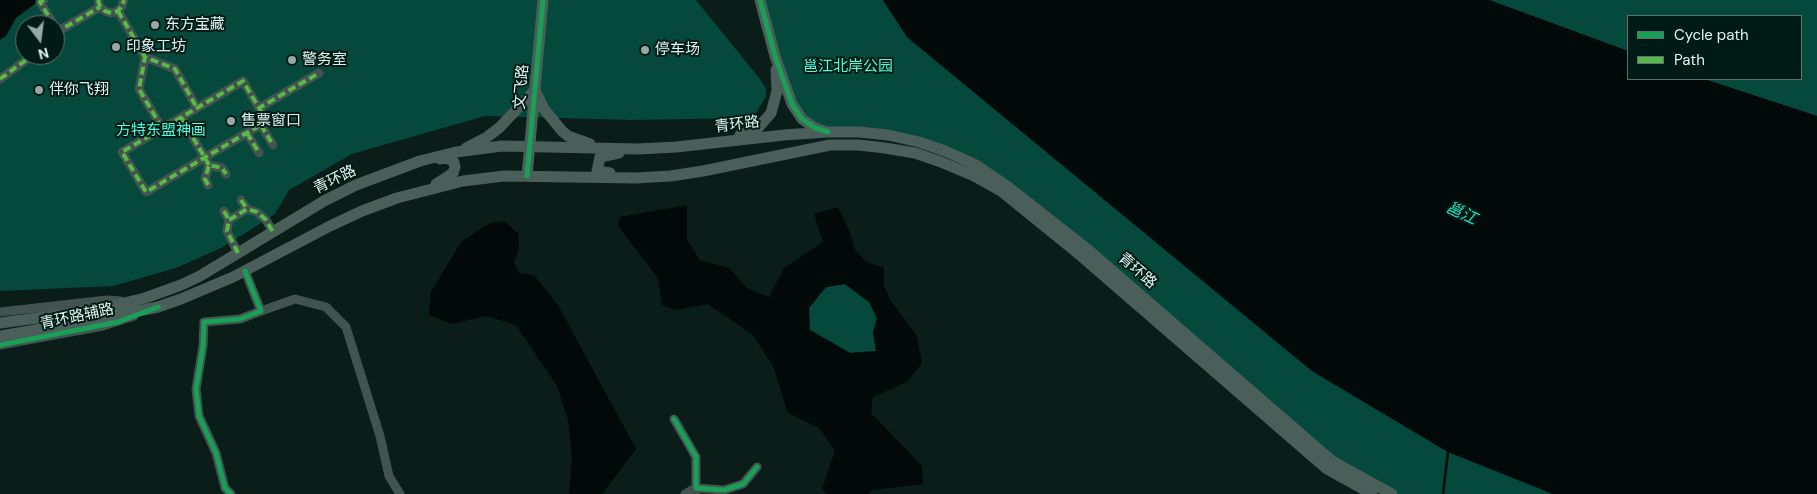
<!DOCTYPE html>
<html>
<head>
<meta charset="utf-8">
<style>
	body { margin:0 }
	#map { position:relative; width:1817px; height:494px; overflow:hidden; background:#0a1d19; font-family:"DM Sans",sans-serif }
	canvas { display:block }
	.legend { position:absolute; left:1627px; top:15px; width:175px; height:65px; box-sizing:border-box; background:#001b15; border:1px solid #5a726c; margin:0; padding:6px 9px; list-style:none; font-size:15px; color:#e1f4ef }
	.legend li { display:flex; align-items:center; gap:10px; height:25px }
	.legend b { width:25px; border:1px solid #5a726c }
	.north { position:absolute; left:15px; top:15px; width:50px; height:50px; box-sizing:border-box; background:#001b15; border:1px solid #5a726c; border-radius:50%; rotate:165deg; font-size:14px; font-weight:700; line-height:20px; text-align:center; color:#e1f4ef }
	.north::after { content:''; display:block; margin:auto; width:18px; height:22px; background:#96a9a4; clip-path:polygon(50% 0,100% 100%,50% 72%,0 100%) }
</style>
</head>
<body>
<div id="map">
<canvas width="1817" height="494"></canvas>
<ul class="legend">
<li><b style="height:6px;background:#1a9f57"></b>Cycle path</li>
<li><b style="height:6px;background:#58b947"></b>Path</li>
</ul>
<div class="north">N</div>
</div>
<script>
const ctx = document.querySelector('canvas').getContext('2d');
ctx.lineJoin = 'round';
function paint(path, color) { ctx.fillStyle = color; ctx.fill(path, 'evenodd'); }
const poly = rows => new Path2D(rows.map(r => 'M' + r).join(''));
function stroke(path, color, width, dash) { ctx.strokeStyle = color; ctx.lineWidth = width; ctx.lineCap = dash ? 'butt' : 'round'; ctx.setLineDash(dash || []); ctx.stroke(path); }
function drawText(font, color, halo, rows, align = 'center') {
  ctx.font = font + ' "DM Sans","Noto Sans SC",sans-serif'; ctx.lineWidth = 4; ctx.setLineDash([]); ctx.textBaseline = 'middle'; ctx.strokeStyle = halo; ctx.fillStyle = color; for (const [text, x, y, turn = 0] of rows) {
    ctx.save(); ctx.translate(x, y); ctx.rotate((+turn || 0) * Math.PI / 180); ctx.textAlign = isNaN(turn) ? turn : align; if (halo) ctx.strokeText(text, 0, 0); ctx.fillText(text, 0, 0); ctx.restore();
  }
}
paint(poly([
	[0,0,696,0,760,79,766,89,766,96,757,112,745,118,633,120,485,116,352,154,289,190,275,214,266,220,221,248,176,268,113,286,0,291],
	[25,25,55,25,55,55,25,55],
	[760,0,883,0,907,37,1312,371,1448,452,1553,494,1392,494,1332,461,1007,186,919,142,828,132,802,119],
	[1489,0,1817,0,1817,116,1704,79,1801,79,1801,16,1628,16,1628,51],
	[845,284,869,302,877,319,873,332,876,351,850,353,810,330,809,308,826,287]
]), '#05483c');
paint(poly([
	[0,0,40,0,16,18,6,36,0,40],
	[883,0,1489,0,1628,51,1628,79,1704,79,1817,116,1817,494,1553,494,1448,452,1312,371,907,37],
	[687,205,687,240,700,260,729,268,747,288,769,297,784,268,823,242,814,214,838,207,849,230,855,250,866,262,884,268,884,286,891,301,917,336,922,363,907,382,873,397,871,413,922,466,923,484,872,490,868,494,827,494,822,489,835,450,819,428,788,413,773,366,753,335,708,304,675,310,662,305,658,278,618,226,620,217],
	[845,284,869,302,877,318,873,332,876,351,850,353,810,330,809,308,826,287],
	[504,221,519,234,519,249,514,262,519,273,534,275,558,305,636,449,602,494,569,494,572,458,568,420,557,386,516,325,486,316,452,324,429,315,431,292,461,242,488,224]
]), '#010a08');
stroke(poly([
	[1443,494,1448,452]
]), '#010a08', 2.5);
stroke(poly([
	[44,0,40,2,54,25],
	[98,0,100,7,105,11,111,13,118,11,122,6,124,0],
	[118,11,145,57],
	[55,33,100,7],
	[0,79,33,55],
	[259,108,267,121,146,192,122,152,243,81,259,108,319,73],
	[181,117,209,165],
	[261,125,273,145],
	[162,128,139,89,145,57,175,69,197,108],
	[247,133,259,153],
	[208,185,205,179,209,165,222,168,226,174],
	[241,200,247,209],
	[224,211,229,220],
	[238,253,227,231,229,220,247,209,257,212,266,220,273,232],
	[261,311,295,299,326,307,346,327,380,436,389,476,400,494],
	[0,312,107,300,121,301],
	[0,345,103,326,134,316],
	[674,419,696,457,696,488,724,490,743,484,757,467],
	[231,494,225,488,216,453,199,416,196,389,203,346,204,322,240,319,261,311,245,271],
	[685,494,696,488,695,494]
]), '#43534f', 9);
stroke(poly([
	[760,0,775,56,792,104,802,119,815,128,824,131],
	[535,90,544,109,562,131,568,136,590,144],
	[740,135,758,128,771,113,777,91,776,70],
	[466,148,487,137,499,128,535,90],
	[610,173,597,171,600,157,619,153],
	[527,176,543,0],
	[436,184,453,173,455,167,454,162,447,158,440,159],
	[0,323,95,310,145,298,181,285,200,276,324,201,356,185,420,161,456,152,502,146,638,149,676,147,784,135,828,132,859,132,888,135,919,142,945,151,976,165,1007,186,1086,248,1332,461,1392,494],
	[0,336,114,316,158,307,181,299,233,277,330,226,362,211,397,198,463,181,504,176,636,178,671,176,703,171,830,145,859,145,885,148,915,153,941,162,974,176,1001,191,1080,255,1327,469,1372,494]
]), '#4b5f5a', 11);
stroke(poly([
	[44,0,40,2,54,25],
	[98,0,100,7,105,11,111,13,118,11,122,6,124,0],
	[118,11,145,57],
	[55,33,100,7],
	[0,79,33,55],
	[259,108,267,121,146,192,122,152,243,81,259,108,319,73],
	[181,117,209,165],
	[261,125,273,145],
	[162,128,139,89,145,57,175,69,197,108],
	[247,133,259,153],
	[208,185,205,179,209,165,222,168,226,174],
	[241,200,247,209],
	[224,211,229,220],
	[238,253,227,231,229,220,247,209,257,212,266,220,273,232]
]), '#58b947', 4, [8, 4]);
stroke(poly([
	[760,0,775,56,792,104,802,119,815,128,828,132],
	[527,176,543,0],
	[0,345,118,322,158,307],
	[674,419,696,457,696,488,724,490,743,484,757,467],
	[231,494,225,488,216,453,199,416,196,389,203,346,204,322,240,319,261,311,245,271]
]), '#1a9f57', 5);
for (const [x, y, r, color] of [
	[155,25,5,"#96a9a4"],
	[116,47,5,"#96a9a4"],
	[645,50,5,"#96a9a4"],
	[292,60,5,"#96a9a4"],
	[39,90,5,"#96a9a4"],
	[231,121,5,"#96a9a4"]
]) { const dot = new Path2D(); dot.arc(x, y, r, 0, 2 * Math.PI); ctx.fillStyle = color; ctx.fill(dot); stroke(dot, '#001b15', 2); }
drawText('15px', '#e1f4ef', '#001b15', [
	["东方宝藏",165,25],
	["印象工坊",126,47],
	["停车场",655,50],
	["警务室",302,60],
	["伴你飞翔",49,90],
	["售票窗口",241,121]
], 'left');
drawText('15px', '#4dffdc', '#001b15', [
	["邕江北岸公园",848,67],
	["方特东盟神画",161,131]
]);
drawText('15px', '#e1f4ef', '#001b15', [
	["文飞路",522,87,-85],
	["青环路",737,125,-7],
	["青环路",335,180,-26],
	["青环路",1137,271,41],
	["青环路辅路",77,317,-12]
]);
drawText('italic 16px', '#21e6c4', '#001b15', [
	["邕江",1461,214,25]
]);
</script>
</body>
</html>
